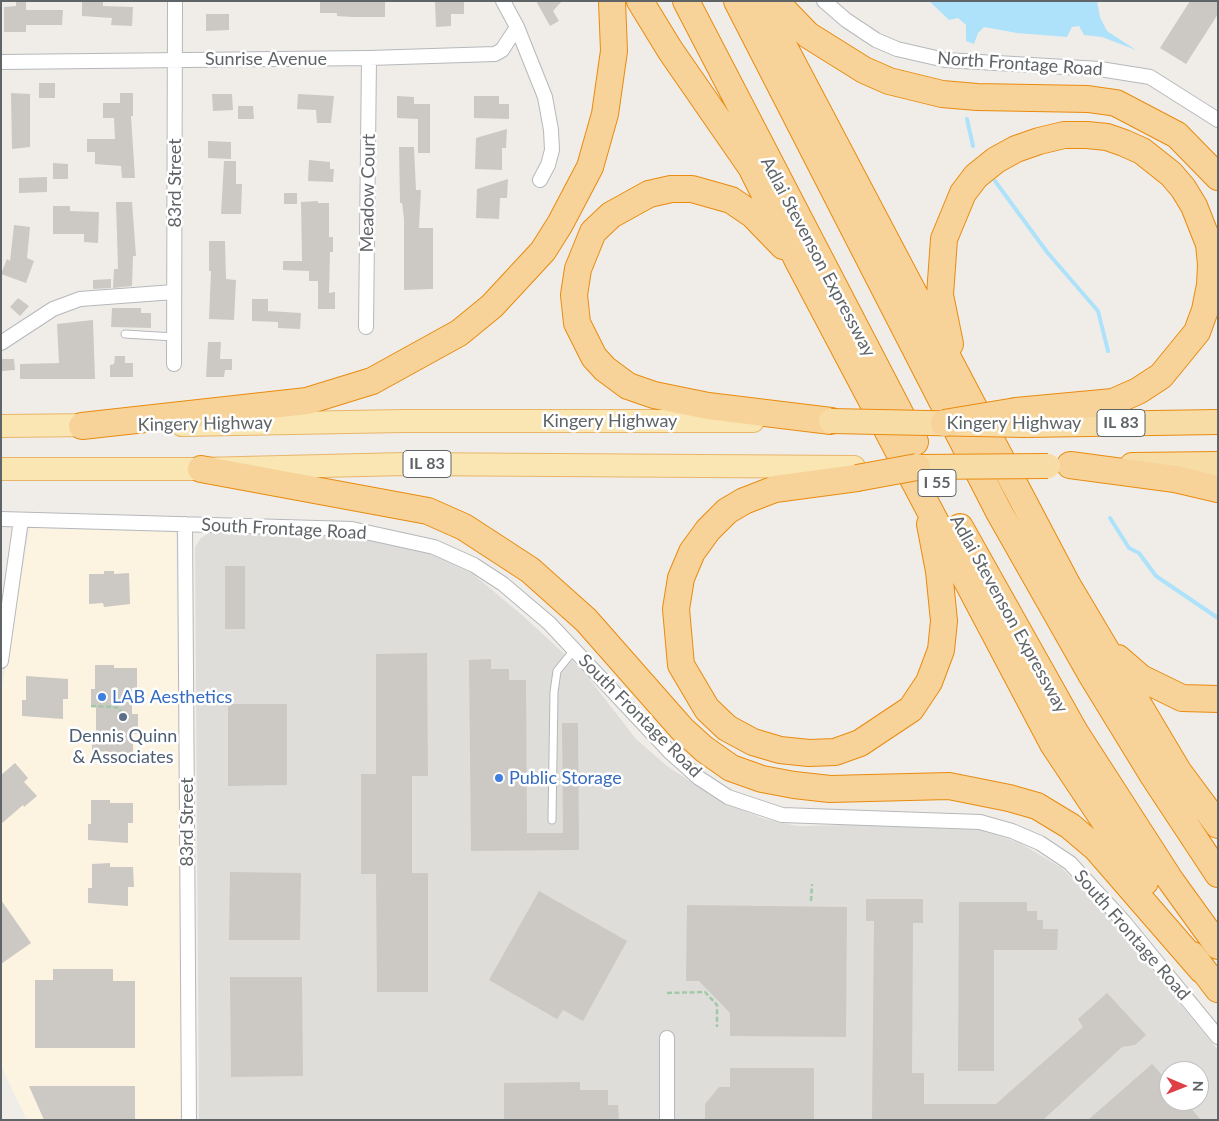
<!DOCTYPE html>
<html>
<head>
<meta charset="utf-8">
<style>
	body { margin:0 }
	#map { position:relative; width:1219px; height:1121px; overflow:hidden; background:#f0ede8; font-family:Lato,sans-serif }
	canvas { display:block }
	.frame { position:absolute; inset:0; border:2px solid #5f6467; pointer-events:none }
	.north { position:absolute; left:1159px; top:1061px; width:50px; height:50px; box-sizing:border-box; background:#fff; border:1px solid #bfc1c2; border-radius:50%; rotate:91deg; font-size:14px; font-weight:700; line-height:20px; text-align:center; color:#5f6467 }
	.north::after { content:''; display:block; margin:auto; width:18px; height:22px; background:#df3f46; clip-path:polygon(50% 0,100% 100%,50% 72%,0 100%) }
</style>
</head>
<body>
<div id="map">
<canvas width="1219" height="1121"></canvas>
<div class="frame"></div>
<div class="north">N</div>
</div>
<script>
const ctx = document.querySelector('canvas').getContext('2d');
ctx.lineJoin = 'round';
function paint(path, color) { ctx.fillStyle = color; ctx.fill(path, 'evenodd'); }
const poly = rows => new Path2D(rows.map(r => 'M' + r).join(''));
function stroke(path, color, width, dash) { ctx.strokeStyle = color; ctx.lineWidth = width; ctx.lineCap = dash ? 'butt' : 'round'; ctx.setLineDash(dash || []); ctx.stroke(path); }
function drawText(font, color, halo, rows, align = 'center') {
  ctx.font = font + ' Lato,sans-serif'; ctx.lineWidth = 5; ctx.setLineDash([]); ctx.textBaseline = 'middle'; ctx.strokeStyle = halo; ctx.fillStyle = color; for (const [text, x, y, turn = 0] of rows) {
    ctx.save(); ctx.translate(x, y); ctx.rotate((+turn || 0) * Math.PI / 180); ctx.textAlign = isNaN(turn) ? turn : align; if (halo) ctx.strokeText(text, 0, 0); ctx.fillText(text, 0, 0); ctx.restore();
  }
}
paint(poly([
	[30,528,176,532,183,1120,27,1120,1,1066,1,693]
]), '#fcf3e1');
paint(poly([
	[214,530,362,536,400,543,434,555,473,574,522,615,584,672,636,739,667,766,722,802,765,819,797,826,914,824,980,830,1020,843,1062,868,1107,915,1218,1050,1218,1120,199,1120,195,547,201,538],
	[1169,1071,1199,1071,1199,1101,1169,1101]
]), '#dfddda');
paint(poly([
	[929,1,1097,1,1100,17,1107,31,1136,50,1102,37,1084,35,1079,26,1072,27,1067,37,1017,33,984,27,978,33,974,44,966,41,966,25,958,18,949,20]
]), '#aee2fa');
stroke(poly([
	[967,119,973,146],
	[995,181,1047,252,1098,311,1108,351],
	[1110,518,1129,548,1139,553,1156,576,1218,618]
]), '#aee2fa', 4);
paint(poly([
	[16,1,26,1,26,10,63,10,62,25,26,25,26,32,4,32,4,7,16,6],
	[82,1,103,2,103,6,133,7,132,26,111,25,112,18,82,16],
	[320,1,385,1,385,17,352,17,337,16,337,13,320,13],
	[435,1,464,1,464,14,451,14,451,26,436,27],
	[536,1,562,1,553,11,559,21,550,26],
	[1190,1,1218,1,1218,14,1186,64,1160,48],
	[206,14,229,14,229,30,206,31],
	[39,83,55,83,55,98,39,98],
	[11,93,30,94,30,147,12,149],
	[120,93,133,93,133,116,131,116,135,178,122,178,121,166,95,164,95,152,87,152,87,139,115,139,114,118,103,118,103,103,120,103],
	[212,94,232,94,233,110,213,111],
	[298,94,334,96,331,123,317,123,316,110,297,109],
	[397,96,414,97,414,104,430,104,430,153,418,153,418,119,397,118],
	[474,96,499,96,499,104,509,104,509,119,474,118],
	[238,106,253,106,254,119,238,119],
	[507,129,506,148,502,148,502,170,475,169,476,138],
	[208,141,231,142,231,159,208,158],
	[399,147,414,147,416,190,421,190,419,228,433,228,433,289,404,290,404,219,402,203,400,203],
	[309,160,330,162,330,169,334,169,333,182,308,181],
	[224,161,236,161,236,184,242,184,241,214,221,214],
	[53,163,68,164,68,179,53,179],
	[47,177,47,192,19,193,19,178],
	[508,179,507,198,500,198,499,219,476,218,477,189],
	[284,193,297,193,297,204,284,204],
	[318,201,318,203,329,203,329,237,333,237,333,252,330,252,329,293,335,292,335,309,318,309,318,281,309,281,309,271,283,270,283,261,302,261,301,202],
	[116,202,132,202,136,256,133,256,132,286,113,288,114,269,118,269],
	[53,206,70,206,70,211,99,212,98,243,84,242,84,234,53,234],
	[14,225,30,227,27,258,34,261,26,283,1,274,7,259,10,261],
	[209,241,225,241,226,279,236,280,234,320,209,319,211,271,209,271],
	[111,279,111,288,93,289,93,280],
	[18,298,29,306,20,316,10,307],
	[252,299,268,299,268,311,301,313,300,329,278,328,278,322,252,321],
	[112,308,141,308,141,313,151,313,151,328,111,327],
	[93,320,95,379,20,379,20,364,59,363,57,324],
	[208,342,221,342,220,359,232,359,232,370,225,370,224,377,206,377],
	[115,356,125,356,125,363,133,363,133,377,110,377,110,365,114,364],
	[1,359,14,359,15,370,2,371],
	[225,566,245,566,245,629,225,629],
	[104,571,114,571,114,574,129,573,130,604,104,607,103,603,89,604,89,574,104,574],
	[427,653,428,776,412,776,412,873,428,873,428,992,377,992,376,874,361,874,361,774,376,774,376,654],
	[491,659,491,669,509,669,509,680,526,680,527,833,563,833,562,723,578,723,579,850,471,851,469,660],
	[95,665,114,665,114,668,137,668,137,688,132,688,132,714,138,714,138,734,133,734,133,753,92,751,92,735,96,735,96,705,91,705,91,689,95,689],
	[26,676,68,679,68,699,63,699,63,719,22,716,22,700,26,700],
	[228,704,287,704,287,785,228,786],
	[15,763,28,778,24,782,37,796,24,807,23,805,1,824,1,775],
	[91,800,110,800,110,803,133,803,133,823,128,823,128,843,88,840,88,824,91,824],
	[110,863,110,867,133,867,134,887,128,887,128,906,88,903,88,888,92,888,92,864],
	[230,872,301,873,300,940,229,940],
	[539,891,627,941,583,1021,563,1010,557,1019,489,980],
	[866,899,923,899,923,923,913,923,912,1073,924,1073,924,1104,996,1104,1083,1027,1078,1019,1107,993,1146,1035,1135,1045,1122,1047,1043,1120,872,1120,874,921,866,921],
	[1,900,31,943,1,964],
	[959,902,1027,902,1027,911,1037,911,1037,920,1043,920,1043,929,1058,929,1057,950,994,950,994,1071,958,1071],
	[687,905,847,907,846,1037,730,1036,730,1013,699,981,686,981],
	[53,969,113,969,113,981,135,981,135,1048,35,1048,35,980,53,980],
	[230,977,302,977,303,1076,231,1077],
	[1152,1064,1169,1083,1169,1101,1185,1101,1201,1120,1088,1120],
	[730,1068,814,1068,814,1120,705,1120,705,1104,719,1087,730,1087],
	[580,1082,580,1090,608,1090,608,1105,618,1105,619,1120,504,1120,504,1083],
	[29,1086,135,1086,135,1120,44,1120]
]), '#ccc8c4');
const service = poly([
	[125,334,174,337],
	[552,820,554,692,557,671,574,650]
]);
const minor = poly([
	[503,1,517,27,545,97,551,130,552,150,548,165,540,180],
	[824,1,846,20,876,40,897,49,945,60,1100,69,1150,77,1218,120],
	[1,62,369,58,495,54,502,50,517,27],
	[366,327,369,58],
	[1,343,53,309,80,299,174,292],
	[174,364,175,1],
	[1,519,352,529,434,547,474,565,503,584,549,623,670,752,699,778,728,797,782,815,980,822,1012,831,1040,843,1070,863,1124,922,1218,1037],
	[185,524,189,1120],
	[1,661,21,520],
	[667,1038,667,1120]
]);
const primary = poly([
	[182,425,403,421,753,421],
	[1,426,100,425],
	[1,469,201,469,404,464,854,467]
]);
const trunk = poly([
	[1024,425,1218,422],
	[1132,465,1218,464]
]);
const motorway = poly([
	[640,1,670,50,751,167,799,263,1053,744,1145,882],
	[686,1,915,442],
	[737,1,999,512,1092,676,1152,774,1218,874],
	[760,1,1068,586,1178,771,1218,825],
	[775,1,808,35,864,70,889,81,942,94,977,97,1088,99,1116,103,1177,135,1218,177],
	[783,246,753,215,731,200,692,189,671,189,649,194,611,215,593,232,578,269,574,295,577,323,594,357,605,369,628,386,654,395,708,406,831,421],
	[950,344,940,295,944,239,963,193,976,176,996,160,1016,149,1039,141,1064,135,1087,135,1107,137,1124,143,1142,151,1171,174,1183,188,1194,206,1209,244,1211,265,1210,285,1205,310,1197,332,1161,376,1138,391,1113,402,1016,411],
	[82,426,307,401,372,381,459,333,492,306,543,251,560,224,590,167,605,114,614,51,612,1],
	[1070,465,1175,479,1218,489],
	[201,469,428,511,464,527,530,570,586,620,682,729,704,749,731,768,762,779,794,785,830,789,949,786,1009,798,1037,806,1070,826,1096,848,1202,970],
	[857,478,775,489,744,501,727,511,708,530,692,552,681,578,676,609,681,665,707,709,727,728,753,742,780,750,809,753,835,752,860,743,911,709,929,682,941,650,944,621,939,571,930,524],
	[960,527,1075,732,1171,881,1218,946],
	[1118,658,1141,678,1182,698,1218,699],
	[1192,955,1218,989]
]);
stroke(service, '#b5b8bb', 9);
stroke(minor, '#b5b8bb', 16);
stroke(primary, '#e9b568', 24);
stroke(trunk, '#e98b0f', 26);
stroke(motorway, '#e98b0f', 28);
stroke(poly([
	[91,706,114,707,119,708,123,714],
	[811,901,812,884],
	[667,993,705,992,717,1005,717,1027]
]), '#a1c9a8', 2.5, [5, 2.5]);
stroke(service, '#fff', 7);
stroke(minor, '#fff', 14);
stroke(primary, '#fae6b3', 22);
stroke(trunk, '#f8dca6', 24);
stroke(motorway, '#f7d399', 26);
const trunkBridge = poly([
	[831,421,1024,425],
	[917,467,1048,466]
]);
const motorwayBridge = poly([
	[944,423,1016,411],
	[857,478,917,467]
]);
stroke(trunkBridge, '#e98b0f', 26, []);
stroke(motorwayBridge, '#e98b0f', 28, []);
stroke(trunkBridge, '#f8dca6', 24);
stroke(motorwayBridge, '#f7d399', 26);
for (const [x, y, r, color] of [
	[102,697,5,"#3f7fe0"],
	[123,717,5,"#5c6f8a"],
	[499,778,5,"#3f7fe0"]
]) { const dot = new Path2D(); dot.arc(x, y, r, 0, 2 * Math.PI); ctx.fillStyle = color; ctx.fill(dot); stroke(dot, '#fff', 2); }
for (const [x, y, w] of [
	[1121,423,48],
	[427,464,48],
	[937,483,38]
]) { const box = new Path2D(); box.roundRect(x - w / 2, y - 13.5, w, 27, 4); ctx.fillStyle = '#fff'; ctx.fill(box); stroke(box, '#5f6467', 1); }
drawText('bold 16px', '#5f6467', null, [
	["IL 83",1121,423],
	["IL 83",427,464],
	["I 55",937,483]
]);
drawText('18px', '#5f6467', '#fff', [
	["Sunrise Avenue",266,59],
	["North Frontage Road",1020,64,4],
	["83rd Street",175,183,-90],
	["Meadow Court",368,193,-89],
	["Adlai Stevenson Expressway",818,257,62],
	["Kingery Highway",610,421],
	["Kingery Highway",1014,423],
	["Kingery Highway",205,424,-1],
	["South Frontage Road",284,529,3],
	["Adlai Stevenson Expressway",1009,614,61],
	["South Frontage Road",640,716,45],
	["83rd Street",187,822,-90],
	["South Frontage Road",1132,935,49]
]);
drawText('18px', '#366cbe', '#fff', [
	["LAB Aesthetics",112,697],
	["Public Storage",509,778]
], 'left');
drawText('18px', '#4e5e75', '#fff', [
	["Dennis Quinn",123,736],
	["& Associates",123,757]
]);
</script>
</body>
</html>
